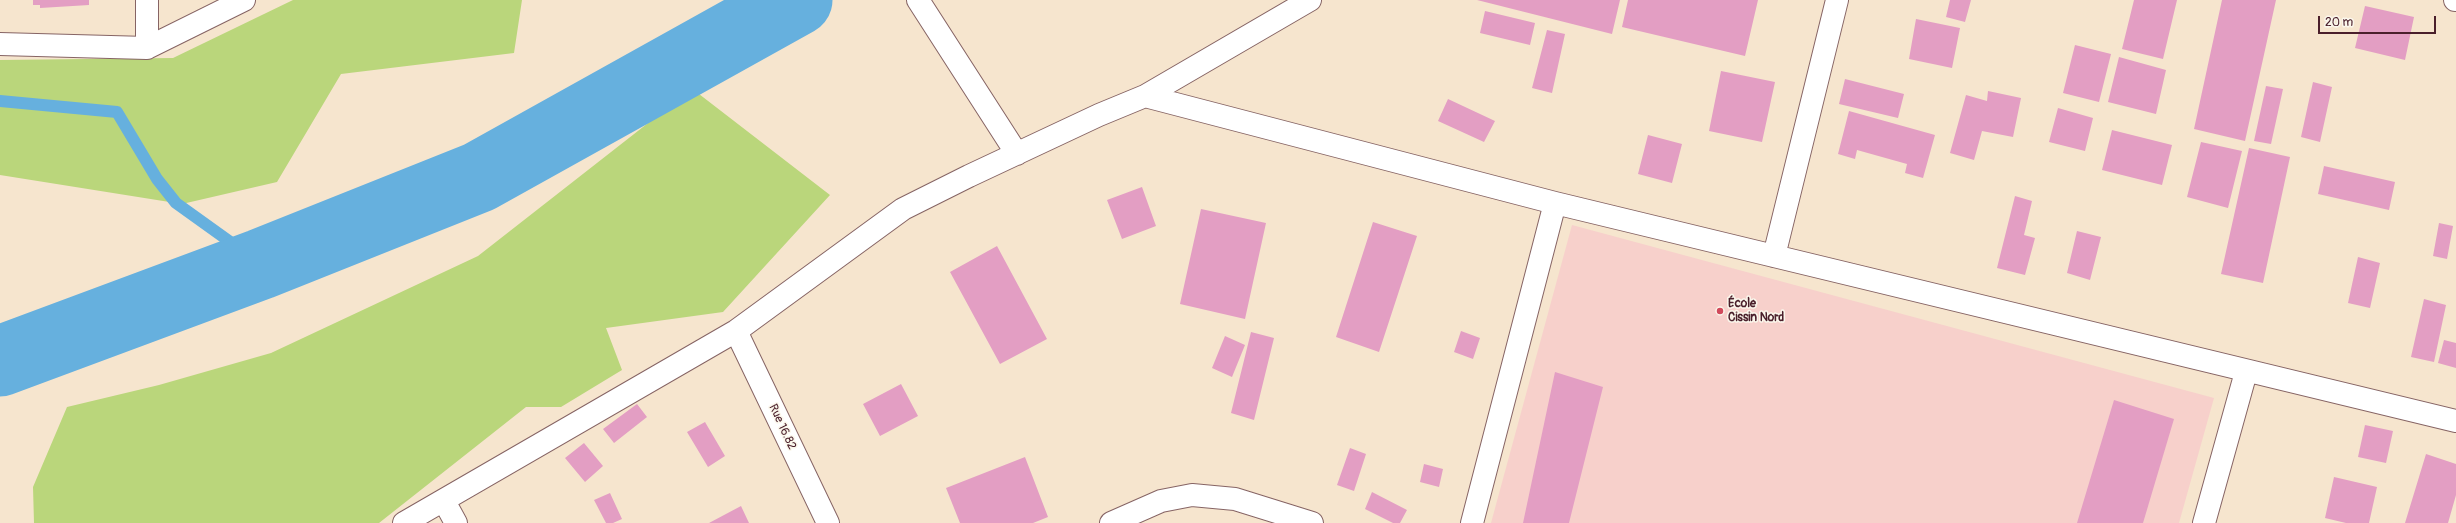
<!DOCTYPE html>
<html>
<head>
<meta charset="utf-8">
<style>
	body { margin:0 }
	#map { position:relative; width:2456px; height:523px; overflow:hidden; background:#f6e5ce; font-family:Pangolin,sans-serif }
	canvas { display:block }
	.scale { position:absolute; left:2318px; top:16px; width:118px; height:18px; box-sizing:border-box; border:2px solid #4a1f2b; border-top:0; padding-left:5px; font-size:12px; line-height:14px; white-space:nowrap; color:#4a1f2b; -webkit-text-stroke:3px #fbf7ec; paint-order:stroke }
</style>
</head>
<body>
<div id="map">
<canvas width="2456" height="523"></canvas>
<div class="scale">20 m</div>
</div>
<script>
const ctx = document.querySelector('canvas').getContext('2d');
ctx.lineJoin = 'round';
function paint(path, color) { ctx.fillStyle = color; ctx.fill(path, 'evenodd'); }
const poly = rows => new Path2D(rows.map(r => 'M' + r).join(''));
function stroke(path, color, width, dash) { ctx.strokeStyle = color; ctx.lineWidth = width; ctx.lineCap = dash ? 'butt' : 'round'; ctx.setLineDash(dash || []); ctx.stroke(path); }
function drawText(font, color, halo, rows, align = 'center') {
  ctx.font = font + ' Pangolin,sans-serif'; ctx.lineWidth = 3; ctx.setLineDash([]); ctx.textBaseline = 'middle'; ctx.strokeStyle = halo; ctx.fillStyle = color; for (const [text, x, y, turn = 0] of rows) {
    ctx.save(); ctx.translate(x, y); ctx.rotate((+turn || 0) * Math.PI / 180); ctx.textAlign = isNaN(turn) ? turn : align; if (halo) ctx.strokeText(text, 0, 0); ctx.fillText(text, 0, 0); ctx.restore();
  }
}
paint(poly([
	[1572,225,2214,398,2179,523,1491,523]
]), '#f7d0cb');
paint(poly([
	[293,0,522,0,514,53,341,74,277,182,182,204,0,175,0,60,173,58],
	[699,94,830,195,723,312,606,328,622,370,561,407,526,407,379,523,34,523,33,487,67,407,159,385,271,353,478,256,675,102]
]), '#bad67b');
stroke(poly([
	[0,101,117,112,157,179,176,203,261,264]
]), '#66b0de', 12);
stroke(poly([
	[0,361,261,264,479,177,797,0]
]), '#66b0de', 71);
paint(poly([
	[33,0,89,0,89,5,40,8,40,5,33,5],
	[1477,0,1620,0,1612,34],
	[1628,0,1758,0,1745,56,1622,27],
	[1950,0,1971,0,1965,22,1946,17],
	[2134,0,2177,0,2163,59,2122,49],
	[2222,0,2276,0,2245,141,2194,129],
	[2365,6,2414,17,2405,60,2355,48],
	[1485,11,1535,23,1530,45,1480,33],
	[1916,19,1960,28,1952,68,1909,59],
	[1547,30,1565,34,1552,93,1532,88],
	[2075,45,2111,54,2099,102,2063,93],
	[2119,57,2166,70,2156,114,2108,102],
	[1721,71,1775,82,1762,142,1709,131],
	[1845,79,1904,94,1898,118,1839,104],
	[2313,82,2332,87,2320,142,2301,137],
	[2266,86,2283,89,2271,144,2254,141],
	[1988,91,2021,98,2013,137,1982,131,1974,160,1950,153,1966,95,1987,101],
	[1448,99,1495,121,1484,142,1438,121],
	[2058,108,2093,118,2085,151,2049,142],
	[1849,111,1935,135,1923,178,1905,173,1907,164,1857,150,1855,159,1838,154],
	[2112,130,2172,145,2162,185,2102,170],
	[1648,135,1682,144,1672,183,1638,174],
	[2201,142,2242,151,2228,208,2187,197],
	[2249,148,2290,157,2263,283,2221,274],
	[2324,166,2395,182,2389,210,2318,194],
	[1142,187,1156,226,1122,239,1107,200],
	[2015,196,2032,201,2024,235,2035,238,2025,275,1997,268],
	[1201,209,1266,223,1245,319,1180,304],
	[1373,222,1417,236,1379,352,1336,337],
	[2439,223,2453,226,2447,259,2433,256],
	[2077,231,2101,237,2090,280,2067,273],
	[997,246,1047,339,1000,364,950,272],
	[2358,257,2380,263,2370,308,2348,303],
	[2424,299,2446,305,2434,362,2411,357],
	[1461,331,1480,338,1473,359,1454,352],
	[1251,332,1274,338,1254,420,1231,413],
	[1225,336,1245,345,1232,377,1212,368],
	[2444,340,2456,343,2456,368,2438,363],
	[1555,372,1603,387,1569,523,1523,523],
	[901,384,918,416,880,436,863,404],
	[2114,400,2174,419,2143,523,2077,523],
	[637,404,647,417,614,443,603,429],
	[705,422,725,456,708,467,687,432],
	[2365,425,2393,431,2386,463,2358,457],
	[584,443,603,466,585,482,565,458],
	[1350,448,1366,454,1354,491,1337,485],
	[2426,454,2456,464,2456,495,2448,523,2405,523],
	[1025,457,1048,517,1033,523,960,523,946,488],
	[1424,464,1443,469,1439,487,1420,482],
	[2334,477,2377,487,2369,523,2346,523,2325,518],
	[1372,492,1407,510,1400,523,1393,523,1365,509],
	[610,493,622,519,613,523,606,523,594,500],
	[741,506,749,523,709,523]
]), '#e39ec3');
const street = poly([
	[918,0,1017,154],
	[2455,0,2456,0],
	[0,44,147,48,244,0],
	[147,48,147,0],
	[1145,96,1555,203,2456,421],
	[1774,256,1837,0],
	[736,331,828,523],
	[444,501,456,523],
	[404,523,736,331,903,209,969,176,1099,115,1145,96,1310,0],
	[1111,523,1161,501,1192,495,1235,499,1312,523],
	[1472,523,1555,203],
	[2204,523,2246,372]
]);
stroke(street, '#866464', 24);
stroke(street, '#fff', 22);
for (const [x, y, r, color] of [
	[1720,311,4,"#d1495b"]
]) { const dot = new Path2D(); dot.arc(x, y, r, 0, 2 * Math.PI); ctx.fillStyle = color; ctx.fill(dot); stroke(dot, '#fbf7ec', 1.5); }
drawText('bold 12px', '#4a1f2b', '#fbf7ec', [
	["École",1728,304],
	["Cissin Nord",1728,318]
], 'left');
drawText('12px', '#4a1f2b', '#fbf7ec', [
	["Rue 16.82",782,427,65]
]);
</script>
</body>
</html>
